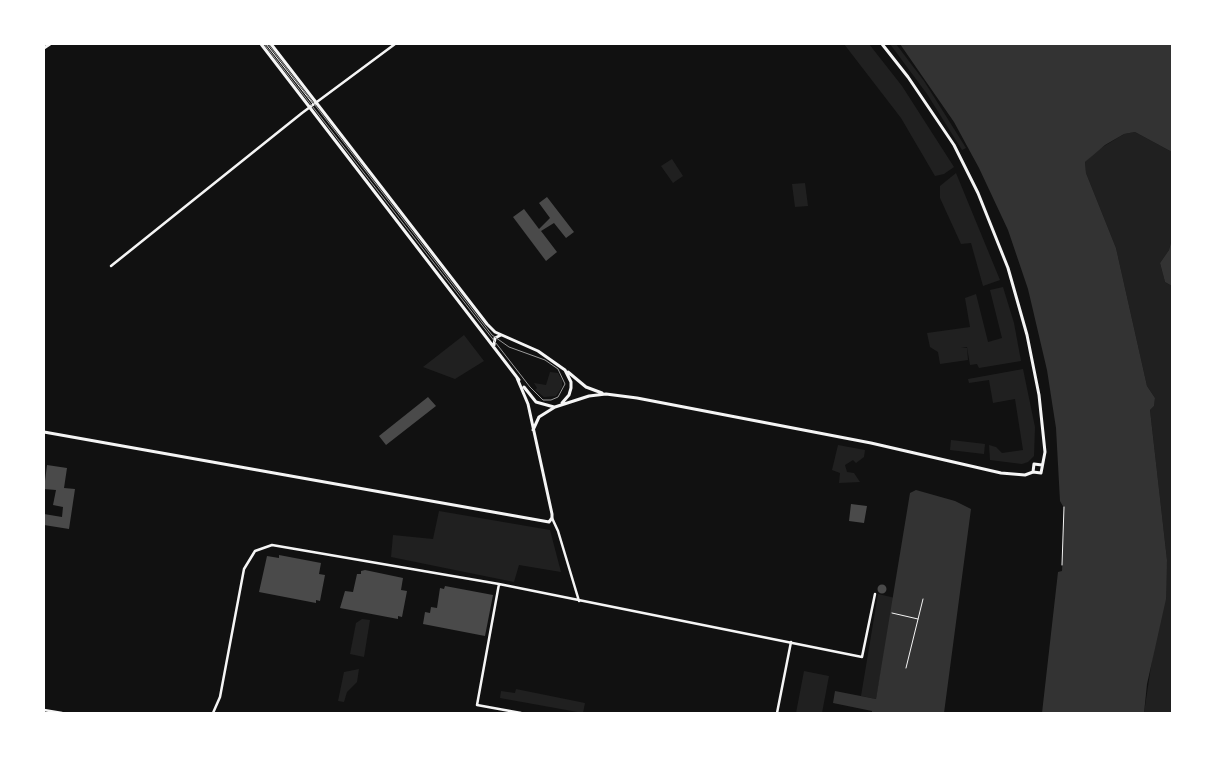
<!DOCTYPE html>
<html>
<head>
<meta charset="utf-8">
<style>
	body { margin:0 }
	#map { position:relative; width:1216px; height:757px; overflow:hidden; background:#111; font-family:"Sofia Sans Condensed",sans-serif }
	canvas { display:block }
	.frame { position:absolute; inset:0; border:45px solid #fff; pointer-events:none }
</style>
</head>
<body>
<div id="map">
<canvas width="1216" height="757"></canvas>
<div class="frame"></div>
</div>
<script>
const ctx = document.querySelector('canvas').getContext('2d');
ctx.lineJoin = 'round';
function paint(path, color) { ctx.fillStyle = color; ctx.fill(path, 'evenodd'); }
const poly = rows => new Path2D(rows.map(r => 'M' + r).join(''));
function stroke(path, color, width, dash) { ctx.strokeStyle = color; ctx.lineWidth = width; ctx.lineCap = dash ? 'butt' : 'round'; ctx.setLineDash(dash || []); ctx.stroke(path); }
paint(poly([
	[844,44,869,44,902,86,954,167,944,174,935,176,901,118],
	[890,44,896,44,924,81,966,148,962,150,927,94],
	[1135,132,1172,152,1172,239,1169,250,1160,263,1165,282,1172,286,1172,713,1144,713,1167,560,1150,410,1154,406,1155,398,1147,386,1116,248,1086,173,1085,162,1096,151,1124,134],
	[672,159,683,176,673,183,661,166],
	[956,173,1000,280,983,286,971,243,961,244,940,198,940,186],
	[805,183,808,206,795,207,792,184],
	[1003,287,1014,323,1021,361,979,368,977,364,970,365,967,347,961,348,967,348,968,360,940,364,938,352,930,347,927,333,970,327,965,298,976,294,988,342,1002,338,990,290],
	[464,335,484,361,455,379,423,367],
	[1023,369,1035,427,1034,456,1028,462,1022,464,990,460,989,445,996,447,1002,453,1023,450,1015,399,993,403,989,380,969,383,968,379],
	[550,372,558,373,562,380,562,387,556,396,544,397,535,390,537,388,534,383,546,385],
	[951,440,985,444,984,454,950,450],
	[838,445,865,450,864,457,856,463,853,460,845,465,847,472,854,473,860,482,839,483,840,473,832,470],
	[439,511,550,530,561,572,519,565,514,582,391,557,393,535,433,539],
	[878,594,895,598,876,699,861,696],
	[362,619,370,620,364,657,350,654,356,623],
	[359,669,357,682,347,692,344,702,338,701,344,672],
	[804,671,829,676,822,713,796,713],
	[516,689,585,703,583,713,500,698,501,691,515,693]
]), '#202020');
paint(poly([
	[900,44,1172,44,1172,152,1135,132,1124,134,1105,145,1085,162,1086,173,1116,248,1147,386,1155,398,1154,406,1150,410,1167,560,1166,599,1147,684,1144,713,1042,713,1058,572,1062,571,1064,508,1060,501,1056,428,1047,370,1028,289,1008,230,979,168,954,122],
	[1172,239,1172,286,1165,282,1160,263,1169,250],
	[916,490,955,501,971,509,944,713,872,713,872,711,833,703,835,691,876,699,910,493]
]), '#333');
paint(poly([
	[547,197,574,232,566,238,554,223,541,231,557,252,546,261,513,217,524,209,539,229,550,218,539,203],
	[428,397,436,406,386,445,379,436],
	[47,465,67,468,64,488,75,489,69,529,44,525,44,514,62,517,63,507,53,505,56,490,44,489],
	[851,504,867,506,864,523,849,521],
	[279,555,321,563,319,574,325,575,320,601,316,600,316,603,259,592,267,556,279,558],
	[365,570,403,578,401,590,407,591,402,617,398,616,398,619,340,608,345,591,353,592,357,574,361,574,361,571],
	'877.5 589a4.5 4.5 0 1 1 9 0a4.5 4.5 0 1 1-9 0Z',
	[445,586,493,595,485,636,423,624,425,612,430,613,431,607,437,608,440,588,444,589]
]), '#4a4a4a');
stroke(poly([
	[1062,565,1064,507],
	[892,613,918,619],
	[906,668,923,599]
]), '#f5f5f5', 1);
stroke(poly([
	[266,44,313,104]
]), '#f5f5f5', 1);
stroke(poly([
	[111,266,302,113,395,44],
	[552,518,558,531,579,601],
	[499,584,477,705,521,713],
	[44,710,62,713],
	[213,713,220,697,244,569,255,551,272,545,499,584,862,657,875,594],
	[777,713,791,642]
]), '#f5f5f5', 2.5);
stroke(poly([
	[261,44,519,380],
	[271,44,487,324,495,332,538,351,565,370,571,382,571,388,569,395,562,403],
	[44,48,50,44],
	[494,345,495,338,501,335],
	[568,372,586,387,602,393],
	[524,387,536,402,554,407],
	[533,430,539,417,555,407,589,396,606,394,637,398,871,443,1001,473,1025,475,1033,472,1041,473,1045,452,1039,395,1027,335,1008,268,978,193,954,145,908,77,882,44],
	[44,432,549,522,552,518,552,514,528,404,517,378],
	[1033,472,1034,464,1042,465]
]), '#f5f5f5', 3);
stroke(poly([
	[264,44,530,387,543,400,551,400,558,397,565,384,558,369,545,360,509,347,492,335,268,44]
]), '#9a9a9a', 1);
</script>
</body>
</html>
